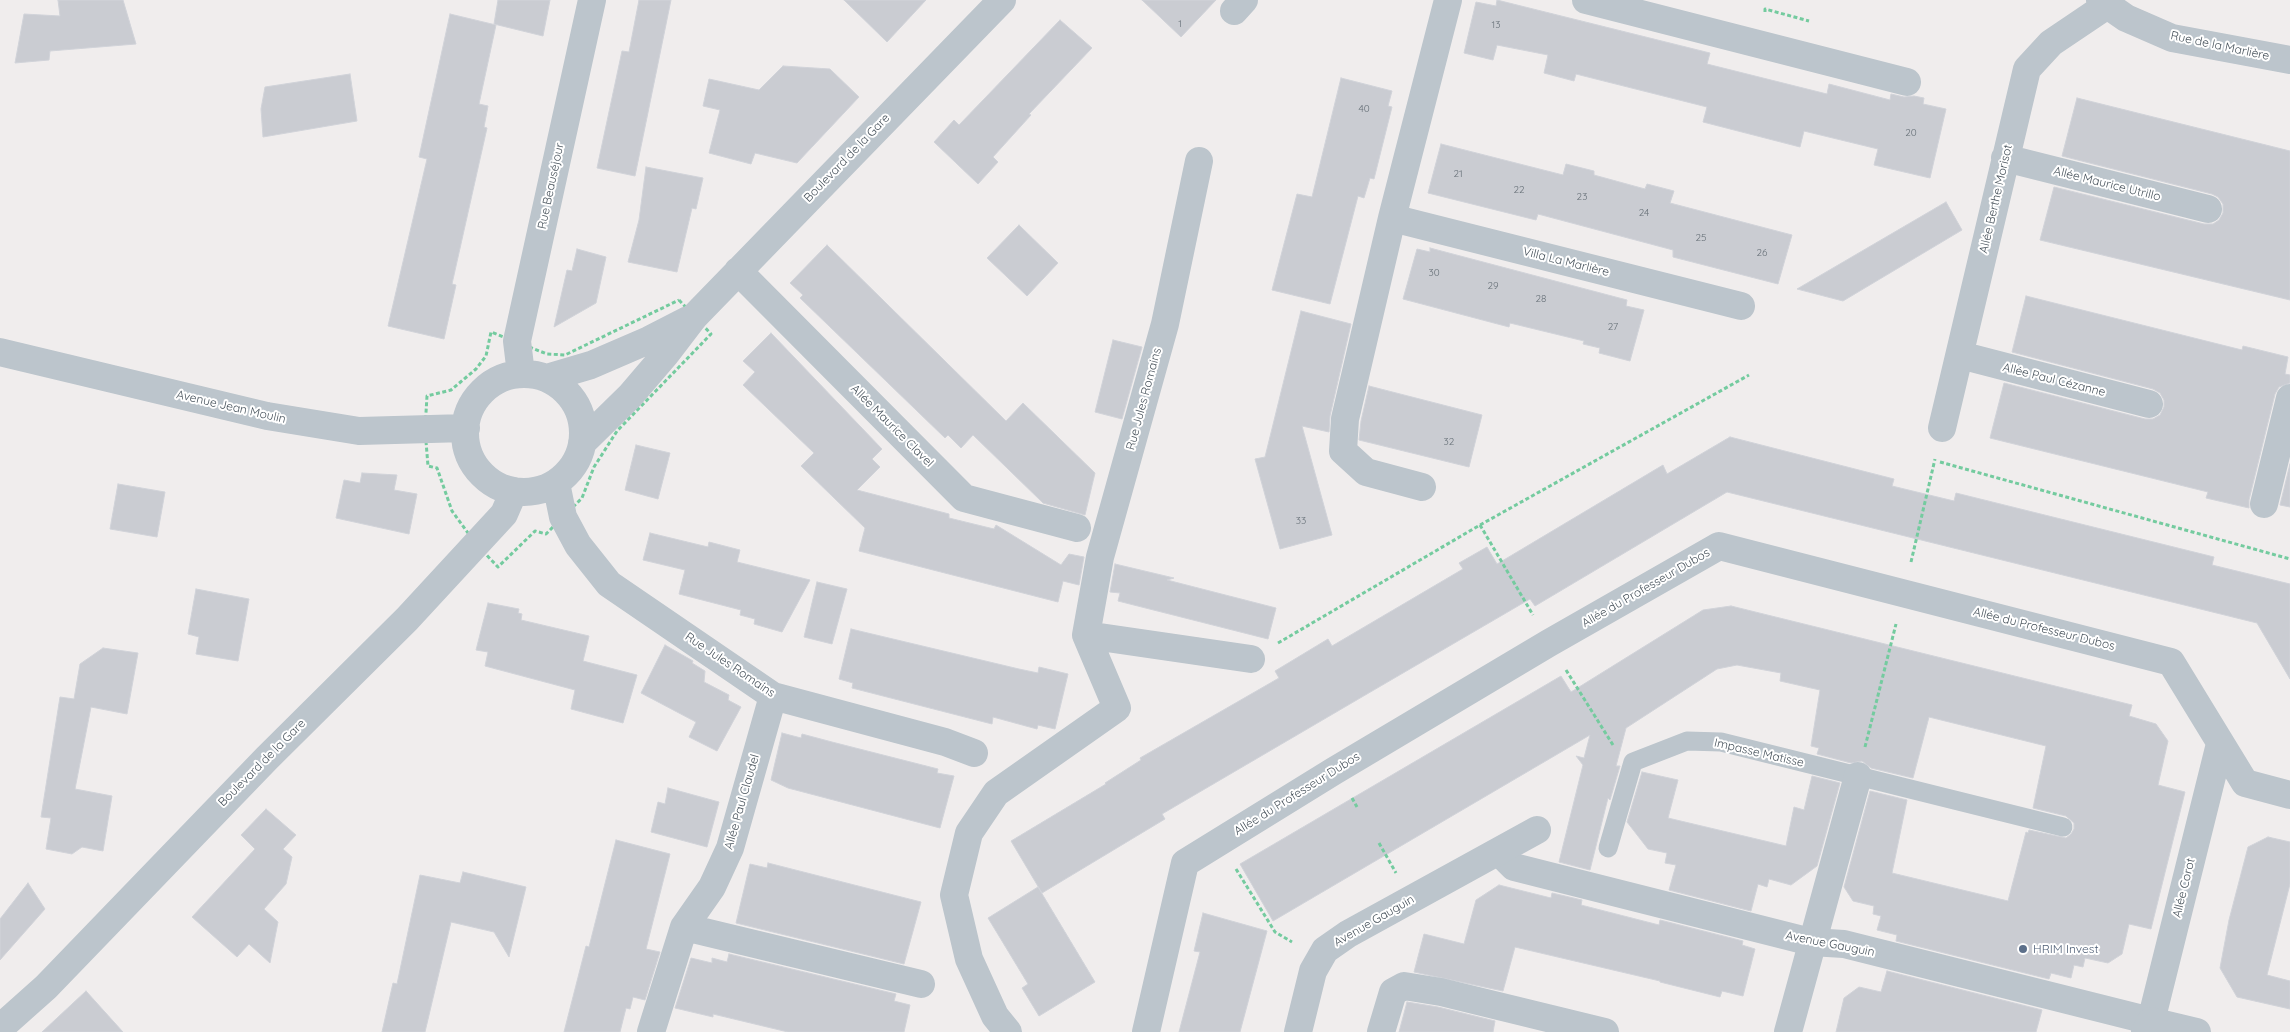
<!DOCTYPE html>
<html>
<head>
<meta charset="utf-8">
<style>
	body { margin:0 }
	canvas { display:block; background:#f0eded }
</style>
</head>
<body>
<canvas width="2290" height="1032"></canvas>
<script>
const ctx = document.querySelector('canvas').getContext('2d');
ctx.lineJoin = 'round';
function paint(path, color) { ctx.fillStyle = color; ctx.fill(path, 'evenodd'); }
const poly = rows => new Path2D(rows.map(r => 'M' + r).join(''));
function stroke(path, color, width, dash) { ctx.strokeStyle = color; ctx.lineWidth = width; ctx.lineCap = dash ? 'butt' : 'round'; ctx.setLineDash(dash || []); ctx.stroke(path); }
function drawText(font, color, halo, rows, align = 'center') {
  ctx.font = font + ' Quicksand,sans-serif'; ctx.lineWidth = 4; ctx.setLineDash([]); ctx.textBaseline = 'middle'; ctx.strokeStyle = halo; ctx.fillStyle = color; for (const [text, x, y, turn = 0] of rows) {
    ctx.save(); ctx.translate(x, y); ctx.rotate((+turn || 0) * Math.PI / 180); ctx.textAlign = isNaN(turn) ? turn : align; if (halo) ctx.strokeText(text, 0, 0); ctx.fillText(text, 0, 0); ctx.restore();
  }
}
const building = poly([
	[58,0,123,0,136,44,50,51,49,60,15,63,24,14,60,16,58,0],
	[498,0,550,0,543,36,494,24,498,0],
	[639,0,671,0,635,176,597,168,622,51,629,52,639,0],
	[844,0,926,0,887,42,844,0],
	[1142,0,1216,0,1181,37,1142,0],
	[1497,0,1710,53,1707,64,1827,94,1829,84,1890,100,1891,94,1904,97,1914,96,1924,98,1923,104,1946,109,1930,178,1874,165,1878,149,1804,131,1800,147,1703,122,1707,107,1576,74,1574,81,1544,73,1548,55,1497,45,1493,60,1464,53,1476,2,1496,6,1497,0],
	[450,14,496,25,479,104,488,106,484,127,487,128,452,284,456,285,444,339,388,326,427,159,419,157,450,14],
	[1060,20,1092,48,1029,114,1031,115,993,157,998,162,978,184,934,142,954,120,959,125,1060,20],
	[783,66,830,69,859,97,797,163,755,153,751,164,709,153,720,110,703,106,709,79,759,90,783,66],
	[350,74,357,121,263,137,261,109,265,87,350,74],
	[1341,78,1392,91,1388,106,1392,107,1374,179,1370,178,1364,198,1358,196,1330,304,1272,290,1297,194,1312,197,1341,78],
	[2077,98,2290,151,2290,300,2040,240,2054,187,2204,224,2213,224,2219,220,2223,213,2223,204,2218,197,2212,194,2062,156,2077,98],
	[1441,144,1563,175,1566,164,1594,171,1594,175,1645,189,1647,184,1674,191,1670,203,1792,235,1778,284,1673,257,1673,250,1538,214,1536,220,1428,193,1441,144],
	[646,167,703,178,696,209,692,208,677,272,628,262,639,220,646,167],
	[1946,202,1962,230,1843,301,1797,289,1946,202],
	[1019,225,1058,263,1027,296,987,258,1019,225],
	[827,245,1006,421,1023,403,1095,473,1085,515,1043,503,973,435,961,448,948,435,945,438,800,298,803,295,790,283,827,245],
	[1430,248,1627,300,1626,306,1644,310,1630,361,1599,353,1600,348,1583,344,1584,341,1510,323,1509,327,1403,299,1417,249,1430,252,1430,248],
	[577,249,606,257,596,303,554,327,567,270,572,271,577,249],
	[2026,296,2242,350,2243,346,2288,357,2285,374,2290,375,2290,383,2279,387,2275,394,2249,500,2249,508,2206,498,2208,492,1990,438,2004,383,2145,419,2153,419,2160,415,2164,407,2164,400,2160,393,2153,389,2012,352,2026,296],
	[1301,311,1351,324,1330,416,1329,432,1302,426,1332,535,1280,549,1255,459,1265,457,1301,311],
	[771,333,882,449,872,459,880,467,857,490,949,514,949,518,994,529,996,525,1061,565,1069,554,1084,557,1079,585,1063,581,1058,602,859,551,865,528,801,466,814,453,743,385,755,372,743,361,771,333],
	[1113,340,1142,347,1122,419,1095,412,1113,340],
	[1369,386,1482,415,1469,467,1359,440,1361,421,1369,386],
	[1730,437,1894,479,1892,486,1954,501,1956,493,2214,557,2212,565,2290,584,2290,679,2257,623,1727,492,1535,606,1530,599,1367,694,1162,814,1165,819,1042,893,1011,841,1106,784,1105,783,1141,760,1140,758,1279,678,1275,671,1328,639,1332,646,1463,569,1459,563,1487,547,1497,564,1663,465,1667,474,1730,437],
	[636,445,670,453,658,499,625,490,636,445],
	[2290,464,2290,507,2280,505,2290,464],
	[362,473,397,475,394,490,417,494,409,534,336,518,344,480,360,483,362,473],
	[118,484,165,492,157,537,110,529,118,484],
	[650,533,708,547,709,542,740,550,737,562,810,580,782,632,754,624,755,619,740,615,741,610,679,594,685,570,643,560,650,533],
	[1115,564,1174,578,1167,580,1276,608,1268,639,1118,601,1120,593,1110,592,1115,564],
	[817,582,847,589,832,644,804,637,817,582],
	[196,589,249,599,238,661,196,654,199,637,188,634,196,589],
	[488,603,519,609,518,613,522,614,521,620,589,636,583,661,637,675,623,723,571,709,575,690,485,666,488,652,476,650,488,603],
	[1731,606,2132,705,2129,716,2156,724,2168,741,2158,785,2185,792,2151,929,2129,924,2122,954,2108,963,2085,958,2083,967,2074,965,2071,978,2051,973,2049,979,1896,941,1897,935,1877,930,1881,916,1873,914,1874,906,1853,901,1844,887,1870,791,1907,800,1892,873,2008,901,2026,832,2028,833,2029,830,2066,838,2071,834,2074,829,2074,823,2066,816,2033,808,2046,746,1929,717,1913,778,1871,768,1862,761,1851,763,1817,754,1819,748,1811,746,1820,690,1780,681,1781,673,1737,665,1717,669,1626,728,1616,766,1620,766,1610,800,1608,798,1590,870,1559,862,1583,765,1576,756,1584,758,1590,735,1273,921,1240,864,1561,676,1571,692,1703,610,1731,606],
	[851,629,1019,669,1038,673,1039,667,1068,674,1055,729,1038,725,1037,729,993,717,992,724,852,688,853,683,839,679,851,629],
	[665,645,693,661,692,663,705,671,704,682,729,695,728,700,741,707,717,751,689,737,696,722,641,693,665,645],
	[103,648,138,653,127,714,91,707,75,789,112,796,103,851,82,847,72,854,46,849,51,818,41,817,60,697,74,699,80,664,103,648],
	[782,733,801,738,802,734,832,742,938,769,937,773,954,776,940,828,788,788,771,780,782,733],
	[1642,772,1678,780,1668,818,1786,846,1794,807,1804,810,1812,776,1840,783,1817,866,1791,885,1769,879,1767,887,1758,884,1751,911,1669,890,1676,865,1665,863,1667,853,1648,849,1627,822,1642,772],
	[668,788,719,802,707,847,651,832,658,802,665,804,668,788],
	[266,809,296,835,283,849,292,857,286,884,264,909,278,922,270,963,249,944,237,957,192,917,255,849,241,835,266,809],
	[2268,837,2290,842,2290,884,2267,975,2290,981,2290,1009,2237,997,2220,968,2229,920,2248,847,2268,837],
	[616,840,670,854,646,949,660,952,645,1000,633,997,630,1009,626,1008,620,1032,564,1032,586,946,589,947,616,840],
	[768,863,921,902,904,964,736,923,750,864,767,868,768,863],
	[463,872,526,887,509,957,494,932,451,922,425,1032,382,1032,393,983,397,984,420,875,460,883,463,872],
	[28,883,45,909,0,960,0,919,28,883],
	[1499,885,1551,898,1552,893,1582,900,1581,905,1659,925,1660,920,1743,941,1742,945,1755,949,1743,996,1722,991,1720,997,1660,982,1660,981,1515,947,1503,991,1414,972,1424,934,1464,944,1476,900,1499,885],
	[1038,887,1095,982,1039,1016,1022,988,1028,984,988,918,1038,887],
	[1203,913,1267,931,1240,1032,1179,1032,1200,952,1194,951,1203,913],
	[729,954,896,994,894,1001,910,1005,904,1032,788,1032,713,1014,713,1017,675,1008,691,958,712,963,712,958,727,962,729,954],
	[1887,971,2042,1010,2036,1032,1836,1032,1844,998,1859,987,1881,992,1887,971],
	[86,991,123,1032,42,1032,86,991],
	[1407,1002,1438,1007,1495,1021,1493,1032,1399,1032,1407,1002]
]);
paint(building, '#caccd2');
stroke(building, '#d1d3d9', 1);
stroke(poly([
	[1765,12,1765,9,1809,21],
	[679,300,711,334,617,431,594,467,582,498,546,534,535,531,498,567,476,544,452,511,437,468,428,466,425,429,427,396,451,390,476,369,486,356,491,332,547,354,565,355,679,300],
	[1940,462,2290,559],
	[1480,525,1533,615],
	[1911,562,1935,459],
	[1278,643,1480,525,1749,375],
	[1566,670,1613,745],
	[1865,747,1896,624],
	[1352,798,1357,807],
	[1379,843,1396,873],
	[1236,869,1275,932,1292,942]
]), '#74cb9f', 3, [4, 2.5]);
stroke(poly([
	[1608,848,1633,762,1687,741,1721,742,2063,827]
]), '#bcc5cc', 19);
stroke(poly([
	[1499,852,1514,867,1811,942,1844,944,2151,1021,2220,744],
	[1146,1032,1185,863,1334,771,1549,643,1719,546,2171,662,2245,783,2290,795]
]), '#bcc5cc', 28);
stroke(poly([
	[1586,0,1907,82],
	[2100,0,2126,18,2172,38,2290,60],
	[1234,11,1244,0],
	[2005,158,2208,209],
	[1199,161,1165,324,1100,557,1086,635,1251,659],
	[1392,218,1741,306],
	[738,271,964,498,1077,528],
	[0,352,267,416,359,431,466,428],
	[1960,355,2149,404],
	[521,374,517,341,592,0],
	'465 433a59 59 0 1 1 118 0a59 59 0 1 1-118 0Z',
	[547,378,591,365,649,340,688,320],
	[1942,428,2027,69,2051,43,2106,6],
	[582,443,630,396,665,355,694,317,1002,0],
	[556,483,563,517,578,545,609,584,773,696,945,742,974,753],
	[1422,487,1366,472,1343,451,1345,419,1392,218,1448,0],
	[2264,504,2290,398],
	[773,696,730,848,712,887,684,927,921,984],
	[0,1028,46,987,267,758,407,619,504,514,514,491],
	[651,1032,684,927],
	[1008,1032,995,1016,969,959,954,895,969,833,996,793,1117,708,1086,635],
	[1298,1032,1313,971,1325,950,1348,934,1537,830],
	[1381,1032,1393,992,1404,986,1441,992,1605,1032],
	[1788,1032,1858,776],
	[2145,1032,2151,1021,2197,1032]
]), '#bcc5cc', 28);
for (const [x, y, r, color] of [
	[2023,949,5,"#5c6f8a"]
]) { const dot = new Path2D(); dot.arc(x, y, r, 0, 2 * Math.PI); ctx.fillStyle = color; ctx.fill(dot); stroke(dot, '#fff', 2); }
drawText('10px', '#677078', null, [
	["1",1180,24],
	["13",1496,25],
	["40",1364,109],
	["20",1911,133],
	["21",1458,174],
	["22",1519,190],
	["23",1582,197],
	["24",1644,213],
	["25",1701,238],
	["26",1762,253],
	["30",1434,273],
	["29",1493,286],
	["28",1541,299],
	["27",1613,327],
	["32",1449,442],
	["33",1301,521]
]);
drawText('12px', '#46515a', '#fff', [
	["Rue de la Marlière",2220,46,12],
	["Boulevard de la Gare",847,158,-46],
	["Allée Maurice Utrillo",2107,184,14],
	["Rue Beauséjour",551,186,-78],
	["Allée Berthe Morisot",1996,199,-77],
	["Villa La Marlière",1566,262,14],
	["Allée Paul Cézanne",2054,380,14],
	["Rue Jules Romains",1144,399,-75],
	["Avenue Jean Moulin",231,407,13],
	["Allée Maurice Clavel",892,426,45],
	["Allée du Professeur Dubos",1646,588,-30],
	["Allée du Professeur Dubos",2044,629,14],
	["Rue Jules Romains",730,665,34],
	["Impasse Matisse",1759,753,13],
	["Boulevard de la Gare",262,763,-45],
	["Allée du Professeur Dubos",1297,794,-32],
	["Allée Paul Claudel",742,802,-74],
	["Allée Corot",2184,888,-76],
	["Avenue Gauguin",1374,921,-30],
	["Avenue Gauguin",1830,944,11]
]);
drawText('12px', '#4e5e75', '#fff', [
	["HRIM Invest",2033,949]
], 'left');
</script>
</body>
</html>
